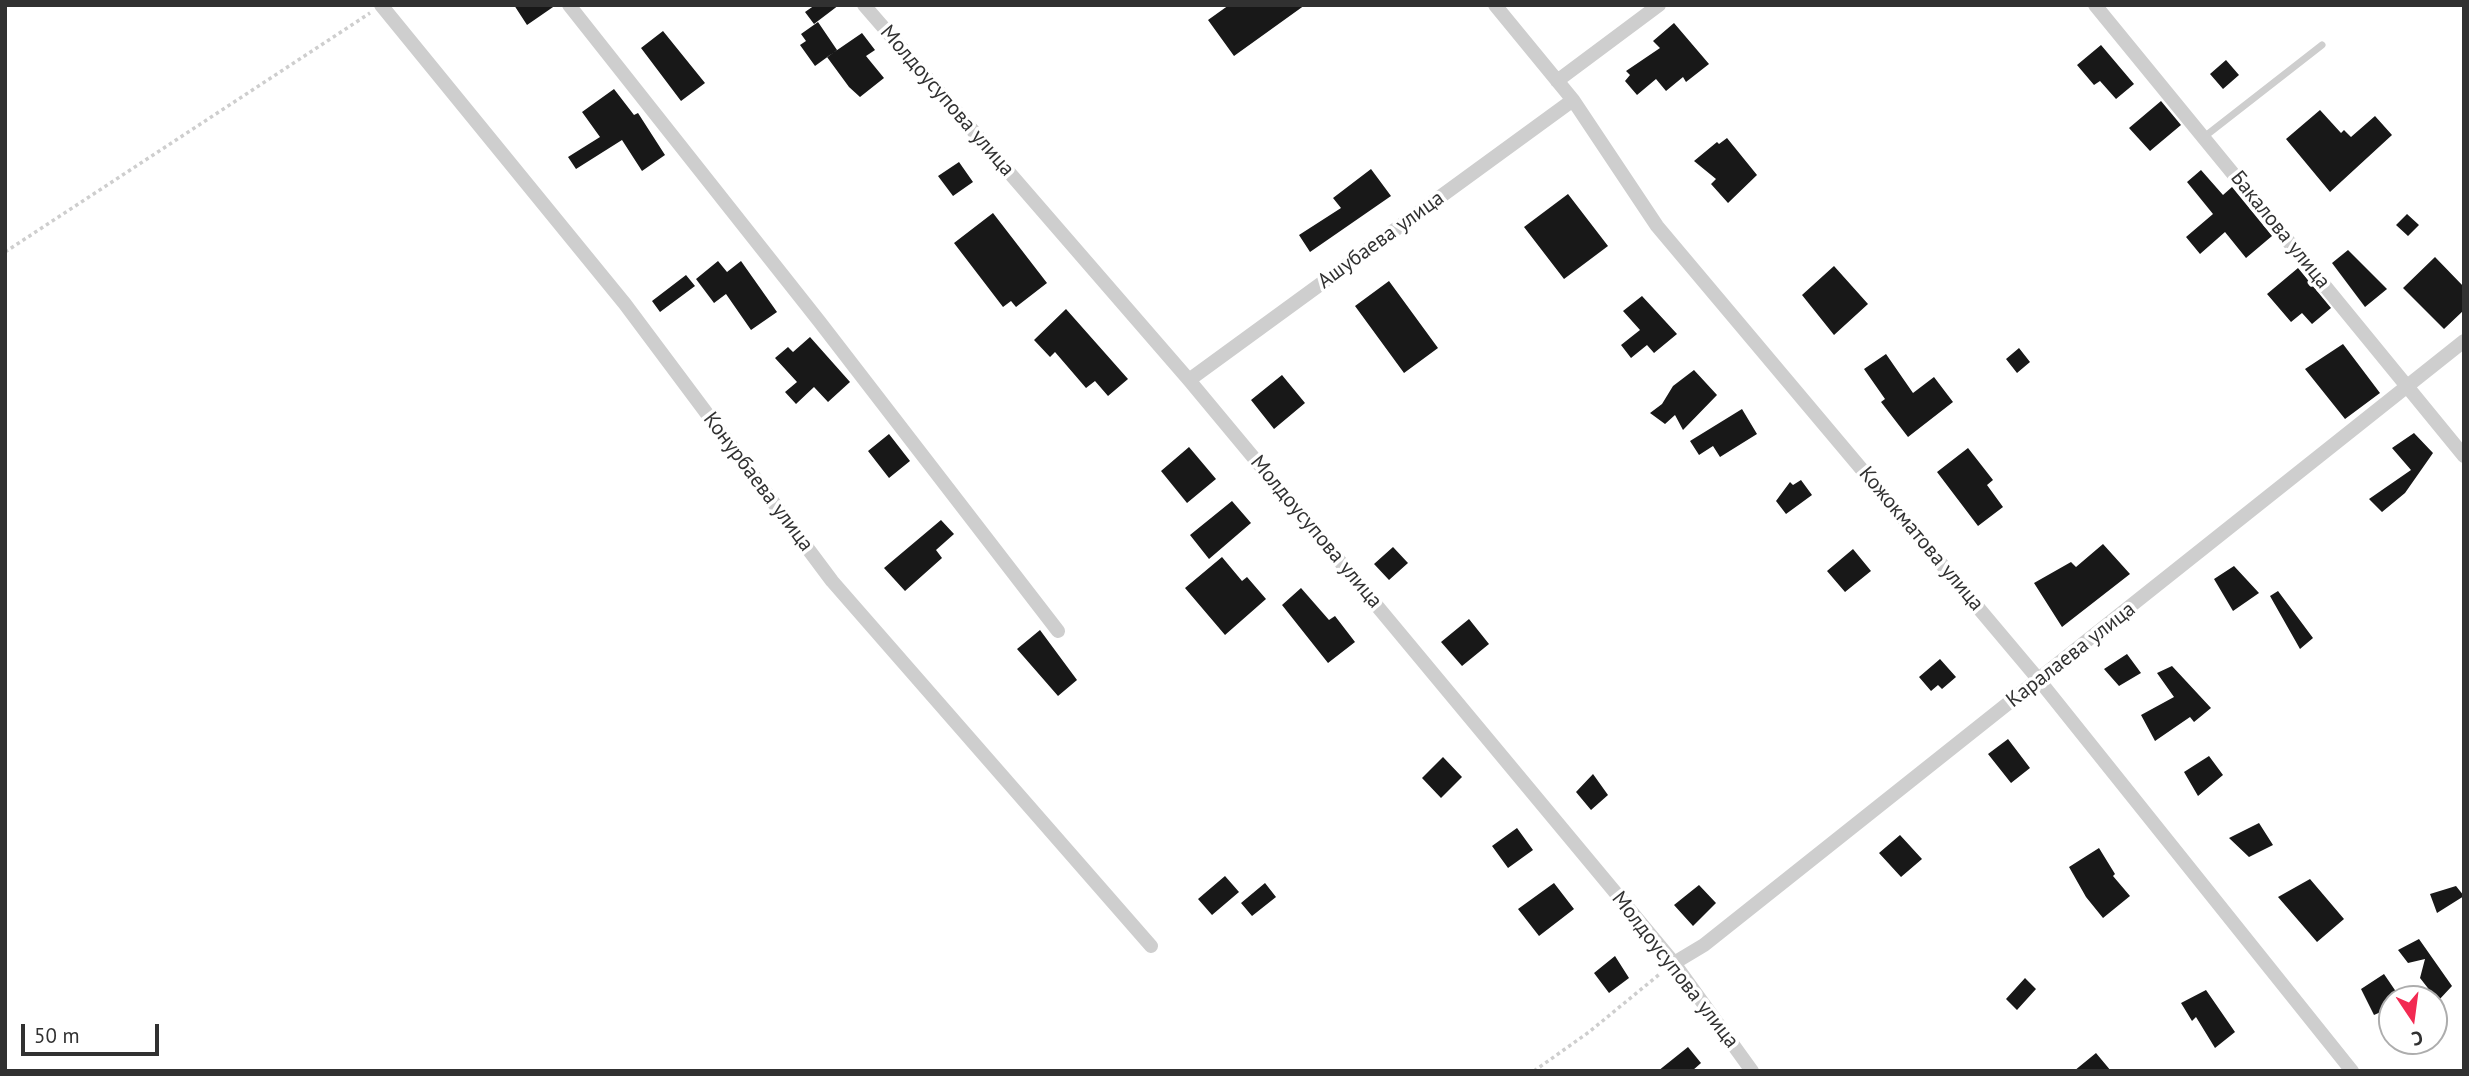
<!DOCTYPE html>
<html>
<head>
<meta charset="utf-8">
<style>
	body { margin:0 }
	#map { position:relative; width:2469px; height:1076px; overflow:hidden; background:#fff; font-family:"PT Sans",sans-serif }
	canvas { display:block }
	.frame { position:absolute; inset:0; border:7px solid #313131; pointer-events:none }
	.north { position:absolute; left:2378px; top:985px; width:70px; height:70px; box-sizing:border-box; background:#fff; border:2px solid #adadad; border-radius:50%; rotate:167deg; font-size:19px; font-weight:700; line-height:28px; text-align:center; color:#313131 }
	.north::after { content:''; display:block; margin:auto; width:24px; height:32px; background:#f22a52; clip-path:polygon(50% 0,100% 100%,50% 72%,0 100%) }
	.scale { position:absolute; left:21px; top:1024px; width:138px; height:32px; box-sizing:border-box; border:4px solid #313131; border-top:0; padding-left:9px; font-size:21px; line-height:24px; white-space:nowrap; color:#313131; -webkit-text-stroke:5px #fff; paint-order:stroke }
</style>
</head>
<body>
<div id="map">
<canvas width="2469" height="1076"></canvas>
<div class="frame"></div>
<div class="north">С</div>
<div class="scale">50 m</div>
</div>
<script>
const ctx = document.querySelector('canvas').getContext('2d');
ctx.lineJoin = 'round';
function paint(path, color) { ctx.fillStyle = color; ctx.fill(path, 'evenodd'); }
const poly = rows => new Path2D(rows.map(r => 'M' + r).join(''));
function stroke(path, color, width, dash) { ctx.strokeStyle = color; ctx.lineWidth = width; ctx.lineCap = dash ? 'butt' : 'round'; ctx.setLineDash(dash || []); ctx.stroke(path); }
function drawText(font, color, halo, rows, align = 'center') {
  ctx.font = font + ' "PT Sans",sans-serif'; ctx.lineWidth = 7; ctx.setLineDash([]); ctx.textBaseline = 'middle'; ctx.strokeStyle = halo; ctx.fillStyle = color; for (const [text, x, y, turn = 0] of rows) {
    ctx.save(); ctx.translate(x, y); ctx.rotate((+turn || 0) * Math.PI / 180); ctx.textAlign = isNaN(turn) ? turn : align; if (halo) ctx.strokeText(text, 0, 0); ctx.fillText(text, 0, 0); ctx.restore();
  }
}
paint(poly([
	[514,5,556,5,527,25],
	[815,5,839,5,814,24,805,12],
	[1229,5,1305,5,1234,56,1208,20],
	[818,22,837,50,815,66,800,45,806,41,801,34],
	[1674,23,1709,64,1686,82,1683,77,1666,91,1656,79,1637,95,1625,81,1630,75,1626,71,1660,48,1653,41],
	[663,31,705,83,681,101,641,48],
	[862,33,875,50,866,56,884,78,860,97,849,87,827,57],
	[2101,45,2134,84,2116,99,2100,81,2094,85,2077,65],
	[2226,60,2239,75,2223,89,2210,74],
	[614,89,634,115,638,113,665,155,642,171,622,140,576,169,568,157,600,137,582,112],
	[2161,101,2181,125,2150,151,2129,128],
	[2320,110,2341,133,2344,130,2351,137,2375,116,2392,135,2330,192,2286,139],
	[1727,138,1757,175,1728,203,1711,184,1716,179,1694,161,1717,142,1719,144],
	[959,162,973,182,953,196,938,176],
	[1371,169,1391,196,1310,252,1299,235,1341,208,1333,198],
	[2201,170,2223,195,2232,187,2272,236,2246,258,2225,232,2200,254,2186,237,2213,214,2187,182],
	[1568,194,1608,246,1564,279,1524,227],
	[993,213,1047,283,1016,307,1011,301,1003,307,954,243],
	[2407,214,2419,225,2408,236,2396,225],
	[2348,250,2387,289,2365,307,2332,263],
	[2435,257,2464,287,2464,310,2444,329,2403,288],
	[718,261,727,272,741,261,777,312,751,330,726,294,714,303,696,279],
	[1834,266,1868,304,1834,335,1802,295],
	[2298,268,2331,308,2312,324,2302,313,2291,322,2267,294],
	[686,275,695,286,660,312,652,301],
	[1389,281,1438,348,1404,373,1355,306],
	[1642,296,1677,334,1654,353,1647,345,1631,358,1621,345,1640,330,1623,311],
	[1066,309,1128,379,1108,396,1095,381,1086,388,1055,352,1050,357,1034,340],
	[810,337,850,382,828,402,814,387,796,404,785,392,797,382,775,358,788,347,793,352],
	[2343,344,2380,393,2345,419,2305,369],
	[2019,348,2030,362,2017,373,2006,359],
	[1886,354,1913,393,1934,377,1953,402,1908,437,1881,402,1885,399,1864,369],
	[1694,370,1717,395,1683,430,1675,415,1665,424,1650,413,1662,404,1673,386],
	[1282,375,1305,403,1274,429,1251,400],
	[1742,409,1757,434,1720,457,1713,446,1699,455,1690,441],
	[2414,433,2433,453,2405,493,2382,512,2369,499,2411,470,2392,448],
	[889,434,910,461,889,478,868,451],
	[1189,447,1216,479,1187,503,1161,471],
	[1968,448,1993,480,1987,485,2003,507,1978,526,1937,472],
	[1801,480,1812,495,1786,514,1776,501,1790,482,1793,485],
	[1232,501,1251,523,1209,559,1190,535],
	[941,520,954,534,936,550,942,558,905,591,884,568],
	[2103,544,2130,574,2062,627,2034,583,2071,562,2076,567],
	[1393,547,1408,563,1389,580,1374,564],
	[1853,549,1871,571,1845,592,1827,571],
	[1222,557,1242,581,1247,577,1266,599,1225,635,1185,588],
	[2234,566,2259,593,2233,611,2214,579],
	[1301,588,1329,620,1335,616,1355,642,1328,663,1282,605],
	[2278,591,2313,638,2300,649,2270,596],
	[1469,619,1489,644,1462,666,1441,642],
	[1040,630,1077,680,1058,696,1017,649],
	[2127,654,2141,673,2119,686,2104,669],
	[1940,659,1956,677,1942,689,1938,685,1931,691,1919,677],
	[2172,666,2211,708,2194,722,2190,717,2155,741,2141,715,2174,697,2157,673],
	[2008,739,2030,768,2011,783,1988,754],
	[2209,756,2223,775,2198,796,2184,772],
	[1443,757,1462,777,1441,798,1422,778],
	[1593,774,1608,795,1591,810,1576,792],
	[2259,823,2273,845,2249,857,2229,838],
	[1517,828,1533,850,1508,868,1492,846],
	[1900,835,1922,859,1901,877,1879,853],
	[2099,848,2115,874,2113,876,2130,896,2103,918,2086,897,2069,867],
	[1225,876,1239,892,1212,915,1198,899],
	[2310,879,2344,919,2317,942,2278,897],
	[1265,883,1276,897,1252,916,1241,903],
	[1554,883,1574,909,1539,936,1518,909],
	[1699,885,1716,903,1693,926,1674,905],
	[2456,886,2464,896,2437,913,2430,894],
	[2419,939,2452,986,2438,1001,2420,978,2425,959,2408,963,2398,950],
	[1615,956,1629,978,1609,993,1594,973],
	[2384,974,2401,999,2392,999,2392,1007,2374,1015,2361,989],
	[2025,978,2036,989,2017,1010,2006,999],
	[2206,990,2235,1032,2215,1048,2196,1017,2192,1021,2181,1003],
	[1688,1047,1701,1063,1692,1071,1658,1071],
	[2096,1053,2111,1071,2074,1071]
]), '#181818');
stroke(poly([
	[5,252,370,13],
	[1534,1071,1589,1032,1661,973]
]), '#cecece', 3.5, [3.5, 3.5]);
stroke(poly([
	[2204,137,2322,45]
]), '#cecece', 7);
stroke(poly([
	[381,5,625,304,832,581,1151,946],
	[569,5,819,321,1058,631],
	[864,5,1189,380,1674,963,1752,1071],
	[1495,5,1573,100,1657,226,2039,680,2352,1071],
	[2095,5,2464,456],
	[1557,81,1659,5],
	[1189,380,1573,100],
	[1674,963,1704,945,2464,341]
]), '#cecece', 14);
drawText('21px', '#313131', '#fff', [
	["Молдоусупова улица",947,101,49],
	["Бакалова улица",2280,230,51],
	["Ашубаева улица",1381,240,-36],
	["Конурбаева улица",758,482,53],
	["Молдоусупова улица",1316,532,50],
	["Кожокматова улица",1921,539,50],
	["Каралаева улица",2071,655,-38],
	["Молдоусупова улица",1675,970,52]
]);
</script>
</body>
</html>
